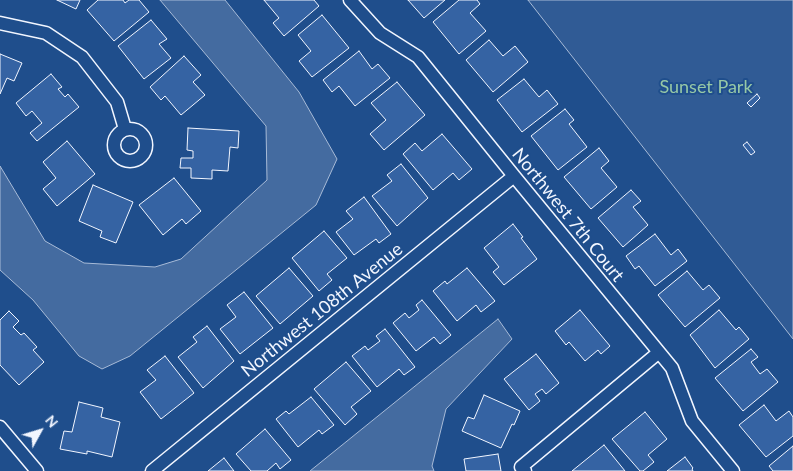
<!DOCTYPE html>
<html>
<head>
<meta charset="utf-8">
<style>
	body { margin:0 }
	#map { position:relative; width:793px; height:471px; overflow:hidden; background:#1f4e8c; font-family:Lato,sans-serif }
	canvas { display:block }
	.north { position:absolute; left:15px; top:406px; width:50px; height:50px; -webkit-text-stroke:4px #1f4e8c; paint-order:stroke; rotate:51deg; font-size:14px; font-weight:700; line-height:20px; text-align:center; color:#f2f6ff }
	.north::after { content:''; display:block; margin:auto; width:18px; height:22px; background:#f2f6ff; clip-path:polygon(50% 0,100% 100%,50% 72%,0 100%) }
</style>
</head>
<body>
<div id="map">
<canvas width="793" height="471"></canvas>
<div class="north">N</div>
</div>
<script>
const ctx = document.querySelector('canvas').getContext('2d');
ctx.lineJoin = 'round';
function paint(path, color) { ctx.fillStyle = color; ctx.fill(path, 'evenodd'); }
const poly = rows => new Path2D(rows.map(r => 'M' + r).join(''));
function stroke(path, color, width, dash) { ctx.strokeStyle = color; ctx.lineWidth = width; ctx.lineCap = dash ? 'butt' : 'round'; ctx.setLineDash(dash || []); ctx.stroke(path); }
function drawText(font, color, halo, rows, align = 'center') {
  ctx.font = font + ' Lato,sans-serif'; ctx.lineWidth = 4; ctx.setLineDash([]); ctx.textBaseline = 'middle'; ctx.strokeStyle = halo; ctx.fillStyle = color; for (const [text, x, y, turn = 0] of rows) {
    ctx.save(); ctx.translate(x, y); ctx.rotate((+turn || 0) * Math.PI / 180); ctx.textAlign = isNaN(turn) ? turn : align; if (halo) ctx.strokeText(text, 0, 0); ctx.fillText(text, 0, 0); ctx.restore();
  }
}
const built = poly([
	[528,0,793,0,793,339,528,0]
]);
paint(built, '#305b95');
stroke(built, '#a8bbd7', 1);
const water = poly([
	[160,0,225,0,299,92,337,159,316,205,130,356,102,369,79,356,33,300,0,270,0,166,45,241,84,263,155,267,181,259,267,180,266,126,160,0],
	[498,319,512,339,446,409,432,466,434,471,310,471,498,319]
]);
paint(water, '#446ba0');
stroke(water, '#a8bbd7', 1);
const building = poly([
	[57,0,80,0,76,9,57,0],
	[98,0,123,0,125,3,129,0,139,0,149,12,114,41,87,10,98,0],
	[264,0,314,0,319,6,284,36,273,23,279,18,264,0],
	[408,0,445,0,424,18,408,0],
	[459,0,477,0,480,4,470,13,486,31,459,54,433,22,459,0],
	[322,15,349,48,312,77,299,61,311,51,298,35,322,15],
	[151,20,167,39,159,44,171,58,144,79,118,46,151,20],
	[489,40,503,56,515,46,528,62,493,92,466,60,489,40],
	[359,51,372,69,378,64,390,78,355,106,339,86,332,92,323,80,359,51],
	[0,54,22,63,14,81,7,78,0,94,0,54],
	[184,56,201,75,193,82,205,95,181,115,165,96,161,100,150,87,184,56],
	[51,74,62,87,58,89,65,97,68,94,79,107,37,141,30,133,42,123,32,111,26,116,16,103,51,74],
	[524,79,539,97,547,90,558,104,522,132,497,100,524,79],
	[397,82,425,115,384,150,370,134,386,120,371,103,397,82],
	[757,94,760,98,751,107,747,103,757,94],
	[565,109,574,120,569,124,587,147,558,170,531,136,565,109],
	[188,128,239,131,238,148,230,147,228,171,212,170,212,179,191,178,191,168,180,168,181,158,193,158,193,151,187,150,188,128],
	[442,134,472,169,459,180,453,173,433,190,403,154,415,143,422,151,442,134],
	[67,141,95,174,57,206,43,189,56,178,43,162,67,141],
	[747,142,755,152,751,155,743,145,747,142],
	[599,148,609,161,601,168,617,187,591,209,564,177,599,148],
	[401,164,428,198,397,226,372,196,392,181,387,175,401,164],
	[174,178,201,211,186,224,182,219,163,235,139,205,174,178],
	[93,185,133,202,116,243,100,237,102,231,79,221,93,185],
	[631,190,641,201,633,207,648,225,623,247,598,218,631,190],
	[364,197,391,234,379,243,376,239,354,255,336,232,353,219,346,211,364,197],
	[513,224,523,237,521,238,537,259,504,285,493,272,499,267,484,248,513,224],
	[324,231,347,258,327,274,332,280,319,291,292,258,324,231],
	[655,234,671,255,678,249,687,261,655,286,639,266,635,269,626,256,655,234],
	[289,268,313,296,280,324,256,296,289,268],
	[467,268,495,301,481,312,476,305,457,321,433,291,445,281,447,284,467,268],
	[687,271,703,290,709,285,720,298,685,327,658,295,687,271],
	[244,292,273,328,240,354,220,329,236,317,227,305,244,292],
	[422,300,451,335,440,344,434,337,416,351,393,323,405,313,409,318,419,310,416,305,422,300],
	[580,310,610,346,601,354,598,350,585,361,569,342,566,345,555,331,580,310],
	[719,310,736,330,739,327,749,339,715,368,690,335,719,310],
	[9,311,19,321,13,327,21,335,24,333,37,347,33,350,44,362,19,385,0,365,0,320,9,311],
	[207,326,234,361,203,388,178,357,197,342,193,337,207,326],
	[385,329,415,367,404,375,399,369,377,387,352,356,365,346,368,350,380,341,376,336,385,329],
	[751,349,758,357,751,362,760,374,767,369,778,382,743,411,715,378,751,349],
	[536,354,559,383,546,394,542,389,535,394,540,401,529,410,504,379,536,354],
	[165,356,194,393,161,419,140,392,156,380,147,370,165,356],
	[346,362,371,391,351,407,357,414,345,425,314,389,346,362],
	[484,395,520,411,514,425,512,424,501,448,462,431,468,417,474,419,484,395],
	[311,397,334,425,322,434,319,430,298,447,276,419,286,411,289,414,311,397],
	[79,402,103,408,101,417,120,422,112,457,87,451,87,454,60,449,64,431,72,432,79,402],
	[764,405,776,421,789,411,793,417,793,436,766,457,739,425,764,405],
	[645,412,667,439,648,455,654,462,643,471,640,471,612,439,645,412],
	[265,429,291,460,280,469,276,463,267,471,251,471,236,454,265,429],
	[604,445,625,471,572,471,604,445],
	[793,446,793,471,773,471,769,466,793,446],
	[498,454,501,471,466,471,464,459,498,454],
	[685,457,693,468,692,469,693,471,667,471,685,457],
	[224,458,234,471,208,471,224,458]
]);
paint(building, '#3563a3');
stroke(building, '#f2f6ff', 1);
const minor = poly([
	[350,0,380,33,418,57,514,176,672,368,692,421,733,471],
	[0,23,46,33,82,57,117,102,125,129],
	'114 145a16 16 0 1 1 32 0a16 16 0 1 1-32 0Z',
	[0,427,37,471],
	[152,471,514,176],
	[525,471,521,467,658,353]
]);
stroke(minor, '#f2f6ff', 15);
stroke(minor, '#1f4e8c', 12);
drawText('18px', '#97c8a6', '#1f4e8c', [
	["Sunset Park",706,87]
]);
drawText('18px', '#f2f6ff', '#1f4e8c', [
	["Northwest 7th Court",568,215,51],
	["Northwest 108th Avenue",322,310,-39]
]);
</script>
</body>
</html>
